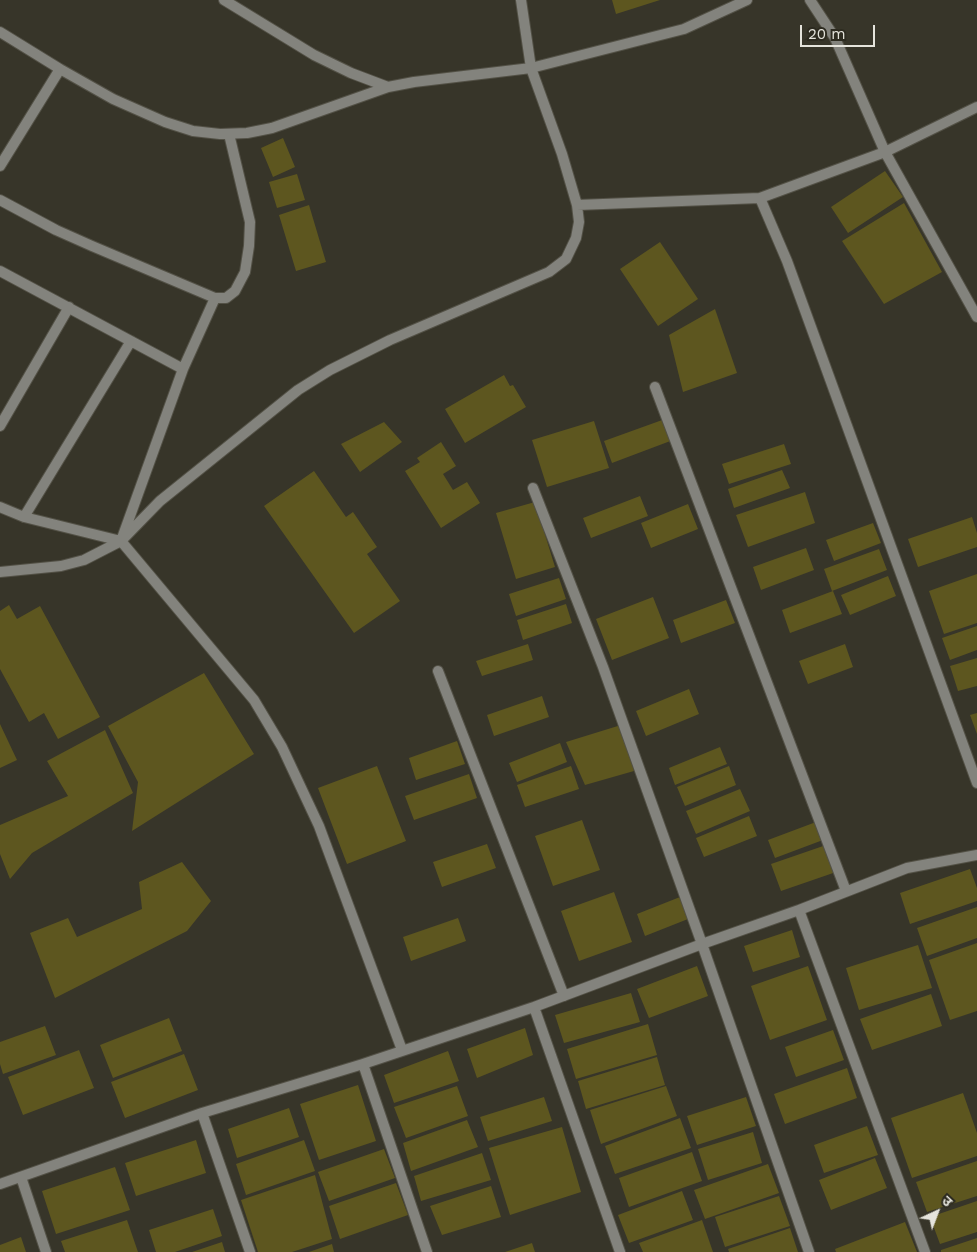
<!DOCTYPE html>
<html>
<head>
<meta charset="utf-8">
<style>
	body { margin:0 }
	#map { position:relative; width:977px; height:1252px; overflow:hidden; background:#373529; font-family:"Work Sans","Noto Sans Devanagari",sans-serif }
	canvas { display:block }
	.north { position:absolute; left:912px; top:1187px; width:50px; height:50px; -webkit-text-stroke:4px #2d2b20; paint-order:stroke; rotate:43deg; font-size:14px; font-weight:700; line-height:20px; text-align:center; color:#e5e4dc }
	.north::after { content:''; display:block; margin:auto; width:18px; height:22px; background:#e5e4dc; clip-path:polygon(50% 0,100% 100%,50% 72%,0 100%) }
	.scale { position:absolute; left:800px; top:25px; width:75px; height:22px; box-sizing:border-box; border:2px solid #e5e4dc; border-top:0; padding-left:6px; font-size:15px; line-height:18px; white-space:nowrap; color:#e5e4dc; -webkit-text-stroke:4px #2d2b20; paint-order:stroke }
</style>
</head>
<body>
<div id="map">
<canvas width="977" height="1252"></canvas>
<div class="north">उ</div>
<div class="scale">20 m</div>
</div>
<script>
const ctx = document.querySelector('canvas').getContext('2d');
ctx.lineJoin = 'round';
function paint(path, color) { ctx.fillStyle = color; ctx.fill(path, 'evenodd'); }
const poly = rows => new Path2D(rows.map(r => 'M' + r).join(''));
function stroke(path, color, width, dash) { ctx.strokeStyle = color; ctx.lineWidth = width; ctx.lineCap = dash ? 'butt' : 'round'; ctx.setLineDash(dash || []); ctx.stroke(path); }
paint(poly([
	[612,0,660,0,616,14],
	[283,138,295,167,273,177,261,148],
	[885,171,903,197,848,233,831,207],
	[297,174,305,200,277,208,269,182],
	[904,203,942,272,884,304,842,241],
	[309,205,326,262,296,271,279,215],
	[660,242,698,299,658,326,620,269],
	[715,309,737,373,683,392,669,335],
	[504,375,510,386,513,385,526,407,465,443,445,409],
	[665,419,673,440,612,463,604,441],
	[594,421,609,468,547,487,532,440],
	[384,422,402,442,360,472,341,444],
	[441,442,456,466,443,474,453,490,467,482,480,503,441,528,405,471,420,462,417,458],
	[784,444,791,464,729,484,722,464],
	[782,470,790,488,734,508,728,489],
	[314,471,346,517,353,512,377,547,367,554,400,601,354,633,264,506],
	[805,492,815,523,748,547,736,515],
	[640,496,648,516,591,538,583,518],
	[535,502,555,567,516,579,496,513],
	[688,504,698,529,651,548,641,523],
	[972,517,977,533,977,547,918,567,908,539],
	[873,523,881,543,834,561,826,540],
	[806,548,814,570,761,590,753,567],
	[879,549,887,570,832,591,824,569],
	[977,574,977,623,944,634,929,591],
	[888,576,896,596,850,615,841,595],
	[559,578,566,599,516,616,509,594],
	[833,591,842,614,790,633,782,610],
	[653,597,669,638,612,660,596,619],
	[726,600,735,623,681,643,673,620],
	[566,604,572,623,523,640,517,620],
	[9,605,17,619,40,606,100,717,58,739,44,713,29,722,0,669,0,611],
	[977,626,977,650,950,660,942,638],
	[528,644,533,660,482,676,476,661],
	[845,644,853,667,808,684,799,661],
	[977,658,977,686,958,691,950,666],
	[204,673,254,754,132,831,138,782,108,726],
	[689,689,699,714,646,736,636,711],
	[542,696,549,717,494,736,487,715],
	[977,713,977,734,970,715],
	[0,724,17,760,0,768],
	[621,725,634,771,585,785,566,742],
	[105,730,133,793,32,853,10,879,0,854,0,825,68,796,47,761],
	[457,741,465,764,416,780,409,758],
	[560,743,567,762,517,782,509,763],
	[720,747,727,764,675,785,669,768],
	[377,766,406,841,347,864,318,788],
	[571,766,579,789,525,807,517,785],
	[729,766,736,785,685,806,677,787],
	[469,774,477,798,414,820,405,796],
	[740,789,750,811,696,834,686,811],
	[749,816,757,836,704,857,696,838],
	[582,820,600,870,553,886,535,836],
	[816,822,823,840,775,858,768,840],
	[487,844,496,868,442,887,433,862],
	[829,844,839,871,781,891,771,864],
	[182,862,211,901,187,931,55,998,30,933,68,918,77,937,142,909,139,882],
	[970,869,977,888,977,901,910,924,900,893],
	[614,892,632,942,579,961,561,911],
	[680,897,688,919,645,936,637,914],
	[977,907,977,938,927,956,917,928],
	[458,918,466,941,411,961,403,937],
	[792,930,800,957,753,972,744,946],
	[977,943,977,1011,950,1020,929,960],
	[918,945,932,988,859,1010,846,968],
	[697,966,708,996,649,1018,637,989],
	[808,966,827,1020,770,1040,751,986],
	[631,993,640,1022,564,1043,555,1015],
	[931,994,942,1026,872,1050,860,1019],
	[169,1018,182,1051,113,1078,100,1045],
	[648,1024,657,1055,576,1079,567,1049],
	[45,1026,56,1055,3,1074,0,1064,0,1042],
	[525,1028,533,1055,477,1078,467,1049],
	[833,1030,844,1060,796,1077,785,1047],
	[79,1050,94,1088,23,1115,8,1077],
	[448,1051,459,1081,394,1103,384,1075],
	[184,1054,198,1090,125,1118,111,1082],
	[657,1057,665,1085,586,1109,578,1081],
	[847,1068,857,1098,785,1124,774,1094],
	[358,1085,376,1141,319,1160,300,1104],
	[457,1086,468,1116,406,1138,394,1107],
	[666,1086,677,1116,601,1144,590,1110],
	[963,1093,977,1133,977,1156,912,1178,891,1118],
	[544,1097,552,1121,488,1141,480,1117],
	[746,1097,756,1126,697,1145,687,1116],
	[289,1108,299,1137,237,1158,228,1129],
	[680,1118,691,1148,615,1174,605,1146],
	[467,1120,478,1147,411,1171,403,1143],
	[867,1126,878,1155,824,1173,814,1145],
	[562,1127,581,1192,510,1215,489,1148],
	[753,1132,762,1163,708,1180,698,1149],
	[196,1140,206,1173,136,1196,125,1163],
	[304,1140,315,1171,246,1195,236,1164],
	[384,1149,395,1178,329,1201,318,1172],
	[692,1152,702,1181,629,1207,619,1178],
	[482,1153,491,1180,421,1201,414,1176],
	[875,1158,887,1188,831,1210,819,1180],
	[977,1161,977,1196,927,1212,916,1182],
	[768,1164,779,1193,705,1219,694,1190],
	[115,1167,130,1210,56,1234,42,1191],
	[315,1175,332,1239,292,1252,258,1252,241,1200],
	[396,1183,408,1215,340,1239,329,1206],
	[491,1186,501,1217,442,1235,430,1206],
	[682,1191,693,1220,629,1243,618,1215],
	[779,1196,790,1226,725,1247,715,1217],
	[977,1201,977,1232,940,1244,930,1217],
	[213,1209,222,1236,175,1252,156,1252,149,1230],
	[127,1220,138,1252,65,1252,61,1241],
	[702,1220,713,1252,643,1252,639,1243],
	[905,1222,917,1252,836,1252,835,1249],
	[790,1228,798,1252,729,1252,728,1249],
	[21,1237,26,1252,0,1252,0,1245],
	[977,1238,977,1252,941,1252,941,1250],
	[222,1242,225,1252,192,1252],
	[532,1243,535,1252,505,1252],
	[332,1244,334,1252,309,1252]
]), '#5d561f');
const minor = poly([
	[224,0,314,55,351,73,388,87],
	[810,0,835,38,885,152,977,317],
	[0,32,60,69,113,99,165,122,193,131,220,134,247,133,272,128,388,87,414,82,531,68,684,29,747,0],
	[0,166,60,69],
	[760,198,885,152,977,107],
	[0,200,56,230,92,246,215,298,226,298,235,291,245,272,249,246,250,222,229,134],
	[577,205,760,198,787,261,977,783],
	[0,271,183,369],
	[655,387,846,891],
	[0,426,69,307],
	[533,488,603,667,702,944,809,1252],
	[0,507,24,517,121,541],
	[24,517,131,341],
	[0,572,61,566,84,560,121,541,183,369,215,298],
	[438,671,564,996],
	[799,910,925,1252],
	[534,1007,620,1252],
	[402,1050,319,826,282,747,254,700,121,541,160,501,298,390,330,370,390,340,549,272,566,259,576,238,579,222,577,205,562,154,531,68,521,0],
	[363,1064,427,1252],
	[202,1113,250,1252],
	[21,1177,46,1252],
	[0,1184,202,1113,363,1064,534,1007,702,944,799,910,907,868,977,855]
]);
stroke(minor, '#535146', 12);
stroke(minor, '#83837d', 10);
</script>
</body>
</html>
